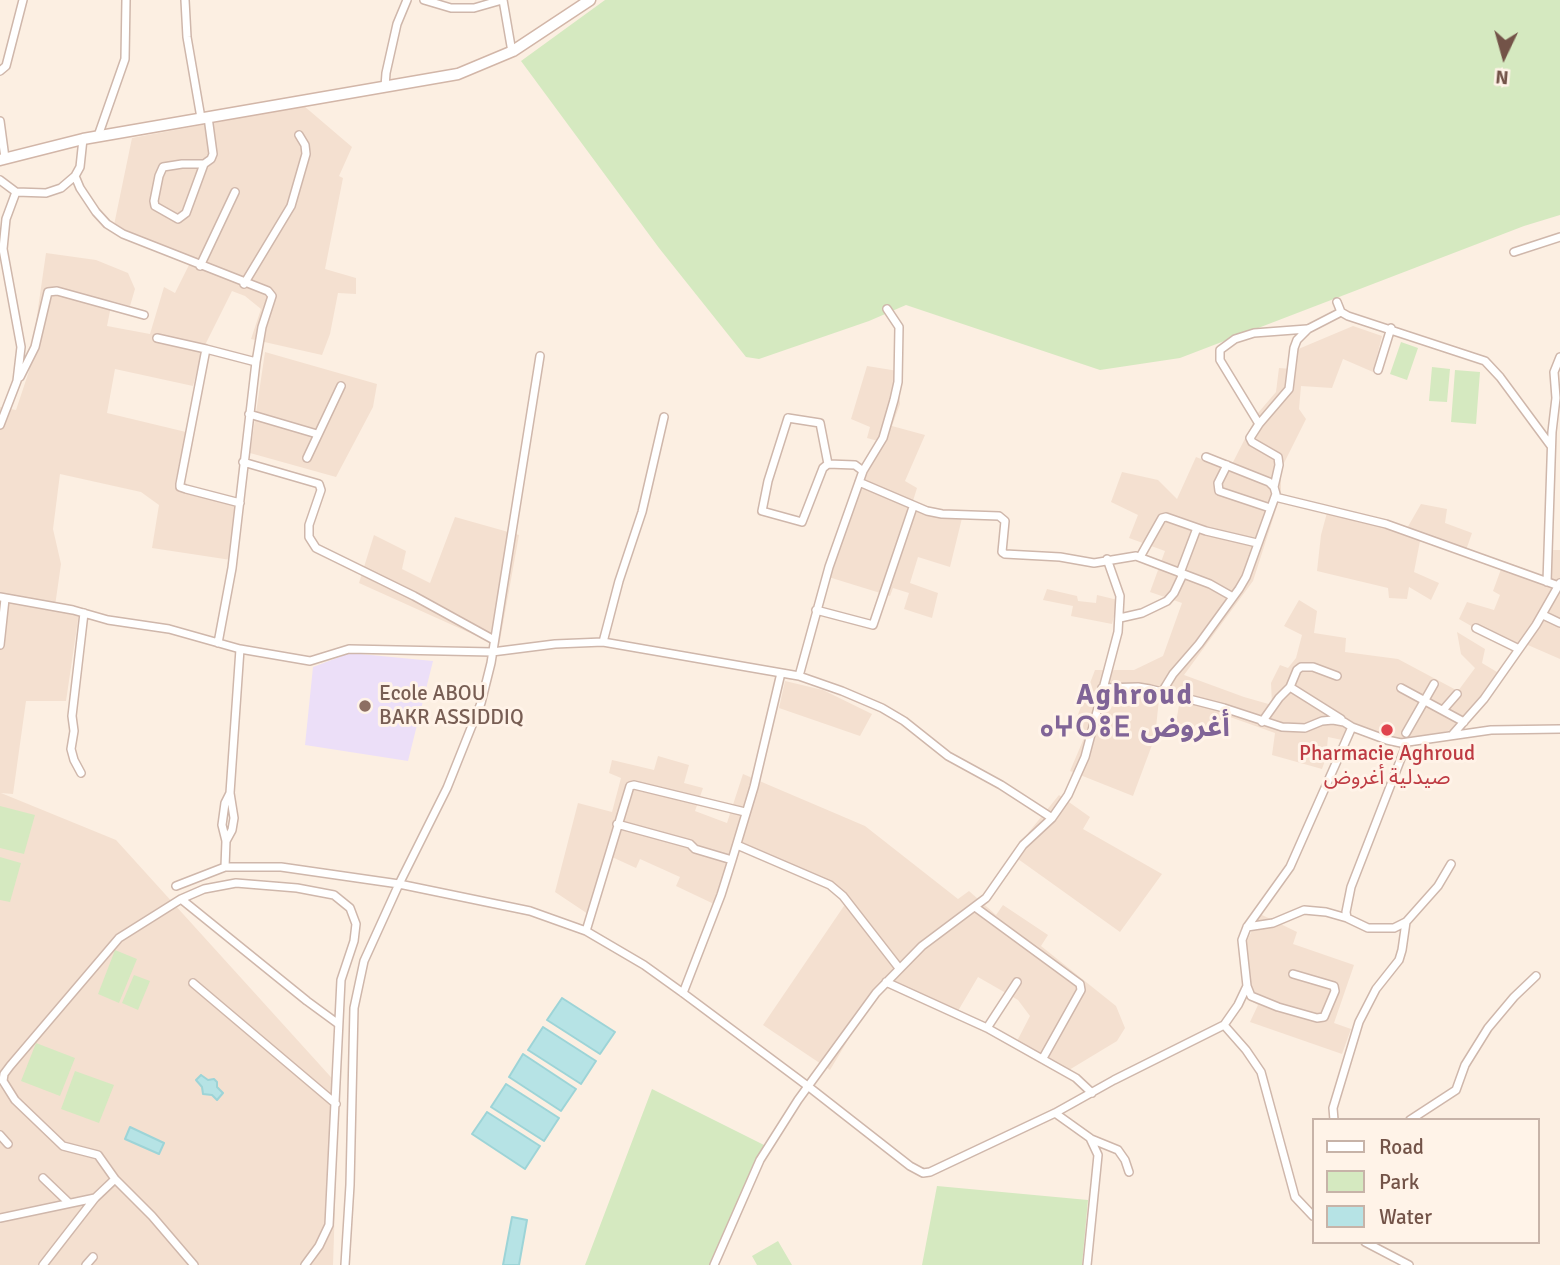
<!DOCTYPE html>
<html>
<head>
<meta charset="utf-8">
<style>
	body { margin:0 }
	#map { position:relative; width:1560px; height:1265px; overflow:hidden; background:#fcefe2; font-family:Signika,sans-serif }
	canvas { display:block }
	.legend { position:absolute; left:1312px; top:1118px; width:228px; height:126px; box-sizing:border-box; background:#fff3e8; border:2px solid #c7b3a8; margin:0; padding:9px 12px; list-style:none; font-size:21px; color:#735348 }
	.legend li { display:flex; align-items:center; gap:14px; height:35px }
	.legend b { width:35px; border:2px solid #c7b3a8 }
	.north { position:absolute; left:1469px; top:21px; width:70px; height:70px; -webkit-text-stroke:5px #fff3e8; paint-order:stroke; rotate:185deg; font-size:19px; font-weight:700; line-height:28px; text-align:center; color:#735348 }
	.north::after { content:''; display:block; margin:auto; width:24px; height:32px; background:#735348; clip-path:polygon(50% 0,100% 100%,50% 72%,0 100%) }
</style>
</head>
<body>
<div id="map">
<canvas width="1560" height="1265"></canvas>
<ul class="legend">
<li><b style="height:9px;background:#fff"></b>Road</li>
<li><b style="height:19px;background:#d5e9c0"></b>Park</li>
<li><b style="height:19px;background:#b6e3e5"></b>Water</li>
</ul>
<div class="north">N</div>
</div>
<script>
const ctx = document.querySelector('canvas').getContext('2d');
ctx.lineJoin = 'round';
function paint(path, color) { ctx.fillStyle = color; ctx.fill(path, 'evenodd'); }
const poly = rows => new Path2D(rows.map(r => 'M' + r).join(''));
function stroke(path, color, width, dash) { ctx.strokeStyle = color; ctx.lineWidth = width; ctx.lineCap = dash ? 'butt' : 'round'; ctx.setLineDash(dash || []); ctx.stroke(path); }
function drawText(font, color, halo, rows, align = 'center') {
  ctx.font = font + ' Signika,"Noto Sans Arabic","Noto Sans Tifinagh",sans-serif'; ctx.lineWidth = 6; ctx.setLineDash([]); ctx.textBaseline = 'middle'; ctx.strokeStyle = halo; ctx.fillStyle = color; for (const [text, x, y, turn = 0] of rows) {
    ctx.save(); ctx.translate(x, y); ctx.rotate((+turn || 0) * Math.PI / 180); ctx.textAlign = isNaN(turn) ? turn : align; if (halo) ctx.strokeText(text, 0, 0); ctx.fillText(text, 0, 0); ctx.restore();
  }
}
paint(poly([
	[304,106,352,147,339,176,343,178,325,269,356,278,356,294,338,293,330,334,322,355,251,339,261,309,245,296,232,291,202,351,193,386,115,369,107,413,186,432,175,484,238,504,231,560,152,548,159,505,141,492,60,474,53,529,61,564,55,606,79,613,66,701,26,701,13,794,1,793,116,840,339,1086,333,1265,0,1265,0,407,16,410,29,371,46,253,96,260,128,273,135,289,130,306,112,301,107,326,150,334,164,287,175,293,189,265,114,225,132,138],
	[1353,326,1382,336,1373,372,1343,359,1332,388,1301,386,1299,409,1306,419,1281,469,1281,494,1253,581,1184,675,1244,697,1272,705,1271,683,1280,665,1288,668,1296,658,1302,635,1284,626,1299,600,1317,611,1314,633,1346,638,1345,652,1398,659,1458,691,1475,668,1461,654,1457,632,1485,649,1482,663,1502,675,1478,713,1459,727,1408,745,1349,725,1347,741,1328,737,1326,758,1322,769,1272,755,1275,733,1230,717,1227,738,1176,723,1179,705,1159,699,1155,737,1133,796,1070,771,1087,731,1074,725,1095,670,1134,670,1163,656,1182,603,1150,592,1165,551,1129,538,1138,515,1111,502,1122,472,1158,480,1177,499,1196,457,1229,470,1258,413,1276,392,1279,368,1292,369,1296,350],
	[265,352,377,384,373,407,336,477,250,453],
	[867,366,898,371,900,404,892,426,925,435,905,481,917,488,912,504,931,512,963,514,950,567,918,557,910,583,938,593,932,618,904,609,909,593,893,588,890,596,822,575,866,461,878,441,867,438,870,427,851,419],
	[1421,504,1447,509,1445,523,1472,533,1464,556,1420,541,1414,572,1439,583,1431,600,1409,587,1407,599,1389,598,1388,588,1317,571,1321,535,1328,509,1406,530],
	[455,517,519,535,499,646,359,583,374,535,406,551,402,569,430,583],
	[1549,550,1560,550,1560,659,1521,642,1515,651,1459,619,1467,602,1494,610,1500,595,1493,591,1504,561,1546,577],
	[1047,589,1077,596,1078,601,1096,603,1097,595,1118,600,1112,624,1071,616,1073,606,1043,600],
	[785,681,823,690,872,714,860,736,779,708],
	[658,756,689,765,684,783,703,788,695,811,727,823,743,774,865,826,958,899,969,891,996,915,1003,905,1048,935,1041,946,1116,1006,1125,1028,1117,1041,1069,1070,1016,1043,1030,1016,1018,1000,978,977,955,1016,882,983,830,1070,763,1025,846,903,827,885,737,841,714,904,676,886,680,877,640,859,636,868,612,857,591,916,555,892,578,803,612,812,621,778,609,773,612,760,654,770],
	[1059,795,1090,817,1083,829,1162,874,1120,932,1011,854],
	[1260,914,1297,932,1293,944,1354,965,1334,1023,1351,1029,1342,1054,1250,1022,1258,1005,1242,996,1242,951]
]), '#f4e0d0');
paint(poly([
	[350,653,433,661,408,761,305,745,313,667]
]), '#ecdff8');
paint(poly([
	[605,0,1560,0,1560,215,1524,226,1180,358,1100,370,906,305,869,321,759,359,746,357,659,248,521,61],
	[1401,342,1418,348,1407,380,1390,374],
	[1432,367,1450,369,1447,402,1429,401],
	[1455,370,1480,372,1476,424,1451,422],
	[0,806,35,815,24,854,0,848],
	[0,857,21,863,10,902,0,900],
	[115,950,137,959,119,1003,98,994],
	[134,975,150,981,138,1010,122,1003],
	[36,1043,75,1058,60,1096,21,1081],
	[75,1071,114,1085,99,1123,61,1109],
	[652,1089,768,1147,714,1265,585,1265],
	[937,1186,1088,1200,1082,1265,922,1265],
	[778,1241,792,1265,757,1265,752,1256]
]), '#d5e9c0');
const water = poly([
	[562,998,615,1032,600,1054,547,1020,562,998],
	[543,1027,596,1061,581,1084,528,1050,543,1027],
	[523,1054,576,1089,561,1111,509,1077,523,1054],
	[201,1075,208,1080,214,1079,217,1082,217,1087,223,1093,217,1100,212,1095,203,1094,202,1087,196,1080,201,1075],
	[506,1084,559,1118,544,1141,491,1107,506,1084],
	[487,1112,540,1146,525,1169,472,1134,487,1112],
	[130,1127,164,1143,159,1154,125,1139,130,1127],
	[512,1217,527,1220,519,1265,503,1265,512,1217]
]);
paint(water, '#b6e3e5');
stroke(water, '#9dd4d7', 2);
const street = poly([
	[185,0,187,37,201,118],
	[424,0,451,8,474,8,502,0],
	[503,0,512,52],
	[0,71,6,66,23,0],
	[385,87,386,73,397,24,407,0],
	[0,121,5,158],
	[98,136,125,59,126,0],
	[83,139,80,167,75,176,80,188,96,212,107,224,123,234,268,291,272,296,262,327,256,362,232,568,218,643],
	[204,164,182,164,163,167,159,176,154,201,155,206,178,219,186,213,204,164,211,159,213,154,208,117],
	[0,180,16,192,6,219,3,249,21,347,17,381,0,425],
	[16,192,46,193,61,188,75,176],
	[1514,252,1560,237],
	[200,266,235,192],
	[244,284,291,206,306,154,305,145,299,135],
	[1337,302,1341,312,1348,316,1485,361,1500,377,1551,446],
	[157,338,206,349],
	[540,356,491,663,481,703,447,788,399,884,530,911,586,931,644,965,683,993,809,1087,910,1166,923,1173,930,1172,1055,1113,1114,1080,1224,1025,1238,1005,1247,986],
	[1378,370,1391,328],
	[20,377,35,347,48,292,57,291,144,315],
	[249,414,317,434],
	[788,418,820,423,828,464,823,468,802,522,762,511,768,481,788,418],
	[1259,424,1220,360,1220,350,1235,339,1254,333,1307,329],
	[307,458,341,386],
	[243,462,319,484,321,490,309,525,309,537,316,548,414,596,494,640],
	[828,464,855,465,863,471],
	[1227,465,1218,483,1219,491,1270,508],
	[859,482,927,511,942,514,999,516,1005,521,1002,552,1005,554,1060,557,1094,563,1136,556,1210,584,1233,597],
	[1274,487,1279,465,1278,457,1252,442,1250,438,1259,424,1289,389,1294,348,1297,340,1308,329,1341,312],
	[1275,497,1386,524,1559,586],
	[240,503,186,489,180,487,180,484,206,349,256,362],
	[1140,557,1162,518,1166,517,1206,531,1257,543],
	[1180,573,1197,528],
	[1547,582,1552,432,1556,398,1554,372,1560,357],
	[0,597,73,610,108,620,169,629,240,649,230,793,234,818,232,830,226,841],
	[816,610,873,625,913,507],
	[1543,615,1560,623],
	[1120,618,1142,613,1167,601,1174,593,1183,574],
	[1476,628,1519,649],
	[603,642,619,581,642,512,664,417],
	[0,645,5,599],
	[240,649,310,661,349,649,492,652,555,644,603,642,799,676,842,691,882,708,904,721,948,756,1001,785,1052,818],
	[799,676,829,567,863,471,883,438,894,400,898,382,899,327,887,309],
	[1290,687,1297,670,1301,667,1313,667,1337,676],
	[1102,688,1138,687,1150,689,1224,708,1282,727,1305,728,1322,721,1333,720,1344,722,1352,727,1387,740,1401,743,1491,730,1560,729],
	[1401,688,1464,722],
	[1162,692,1173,674,1199,644,1239,589,1246,577,1276,494,1274,487,1269,482,1206,457],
	[1443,710,1457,694],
	[1262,722,1279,698,1290,687,1341,719],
	[1406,733,1434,684],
	[1453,734,1484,699,1536,625,1560,583],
	[81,773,74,760,71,749,74,731,72,716,84,613],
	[617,824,690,844,695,849,732,860],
	[737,845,830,885,843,896,899,968],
	[225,867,226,841,222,825,225,803,230,793],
	[176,886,225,867,281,867,399,884,364,961,354,1008,350,1185,345,1265],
	[181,899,307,1001,337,1023],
	[975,907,1080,984,1081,990,1043,1058],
	[1406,922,1438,886,1451,864],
	[1247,927,1273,923,1304,910,1326,912,1347,918],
	[586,931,630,786,634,785,745,812],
	[1293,974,1334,986,1335,991,1324,1017,1317,1018,1278,1007,1251,996,1247,986,1242,940,1247,927,1290,867,1352,727],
	[886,982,987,1028,1076,1078,1092,1093],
	[193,983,336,1104],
	[683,993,721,895,732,860,754,787,781,673],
	[1224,1025,1246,1050,1261,1072,1295,1197,1313,1216],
	[987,1028,1017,982],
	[1055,1113,1090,1138,1098,1155,1087,1265],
	[1334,1120,1333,1108,1359,1022,1376,989,1399,960,1402,950,1406,922,1394,928,1368,928,1347,918,1346,912,1351,887,1407,743],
	[1410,1120,1456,1090,1465,1065,1488,1028,1514,997,1536,976],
	[0,1135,8,1144],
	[1091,1139,1118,1150,1125,1160,1129,1172],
	[43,1178,68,1202],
	[115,1179,98,1155,63,1146,15,1100,3,1081,4,1074,10,1066,119,938,181,899,204,889,236,883,297,888,334,895,350,908,356,924,354,941,341,980,329,1225,319,1246,305,1265],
	[0,1218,95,1198],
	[1365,1242,1409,1265],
	[43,1265,95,1198,115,1179,152,1216,194,1265],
	[86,1265,93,1257],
	[714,1265,760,1160,798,1100,876,993,922,946,986,898,1023,845,1052,818,1068,795,1085,757,1118,632,1120,596,1107,559]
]);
const secondary = poly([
	[0,160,83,139,458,74,513,51,590,0]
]);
stroke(street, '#cfb7ab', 10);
stroke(secondary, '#d2b6a8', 13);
stroke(street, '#fff', 7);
stroke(secondary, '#fff', 10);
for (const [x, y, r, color] of [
	[365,706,7,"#8d6e63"],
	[1387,730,7,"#e0444e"]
]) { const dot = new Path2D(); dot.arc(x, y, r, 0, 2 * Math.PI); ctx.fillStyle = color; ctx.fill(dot); stroke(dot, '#fff3e8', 2.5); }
drawText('21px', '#785e54', '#fff3e8', [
	["Ecole ABOU",379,694],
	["BAKR ASSIDDIQ",379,718]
], 'left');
drawText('21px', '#be3a42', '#fff3e8', [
	["Pharmacie Aghroud",1387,754],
	["صيدلية أغروض",1387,778]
]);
ctx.letterSpacing = '2px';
drawText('bold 28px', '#806497', '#fff3e8', [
	["Aghroud",1135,697],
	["ⴰⵖⵔⵓⴹ أغروض",1135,729]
]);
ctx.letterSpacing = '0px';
</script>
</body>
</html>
